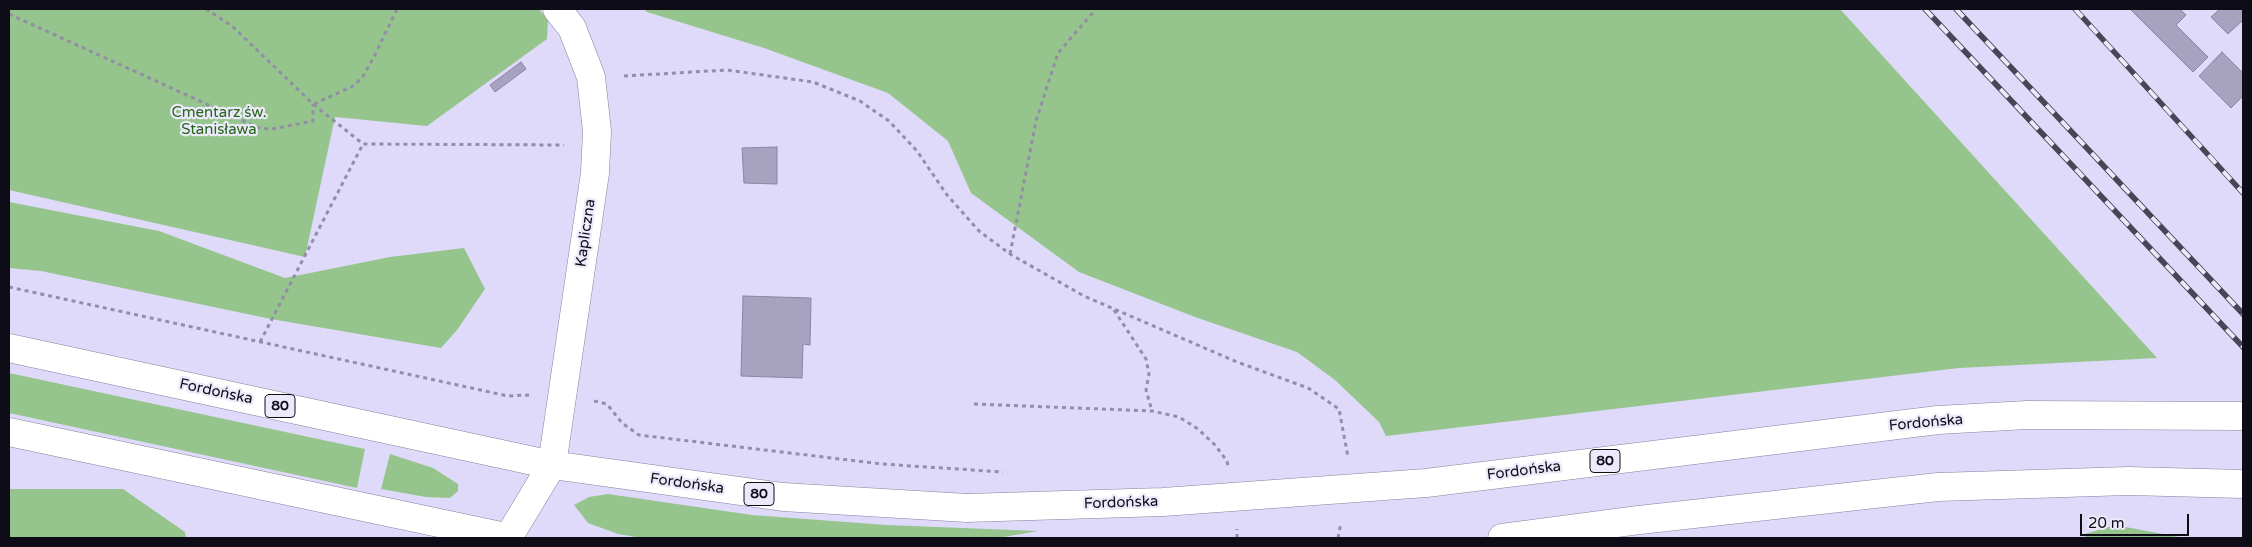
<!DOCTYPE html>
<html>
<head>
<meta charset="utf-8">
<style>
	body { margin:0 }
	#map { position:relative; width:2252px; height:547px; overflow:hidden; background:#dfdaf9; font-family:"Varela Round",sans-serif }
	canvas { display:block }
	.frame { position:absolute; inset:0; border:10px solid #0e0c17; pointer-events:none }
	.scale { position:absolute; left:2080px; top:514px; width:109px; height:22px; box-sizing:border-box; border:2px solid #0e0c17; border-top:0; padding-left:6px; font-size:15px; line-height:18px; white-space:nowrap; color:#0e0c17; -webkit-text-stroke:4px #ece9fb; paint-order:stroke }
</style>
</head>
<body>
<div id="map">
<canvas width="2252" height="547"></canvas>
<div class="frame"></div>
<div class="scale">20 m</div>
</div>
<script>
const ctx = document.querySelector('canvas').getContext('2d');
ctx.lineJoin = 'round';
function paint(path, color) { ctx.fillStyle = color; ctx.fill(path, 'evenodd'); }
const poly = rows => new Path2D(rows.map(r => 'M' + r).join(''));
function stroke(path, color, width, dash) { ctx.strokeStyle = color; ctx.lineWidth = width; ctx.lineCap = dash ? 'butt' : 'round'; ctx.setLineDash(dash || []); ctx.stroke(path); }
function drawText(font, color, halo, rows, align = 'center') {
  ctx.font = font + ' "Varela Round",sans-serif'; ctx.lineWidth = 4.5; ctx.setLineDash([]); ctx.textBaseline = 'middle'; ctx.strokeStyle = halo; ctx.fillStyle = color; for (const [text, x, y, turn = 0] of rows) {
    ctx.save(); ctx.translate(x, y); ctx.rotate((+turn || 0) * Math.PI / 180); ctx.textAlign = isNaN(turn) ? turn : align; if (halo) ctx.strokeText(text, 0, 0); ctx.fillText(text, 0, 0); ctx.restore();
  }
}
paint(poly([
	[9,9,539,9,548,20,547,39,427,126,335,117,305,257,9,190],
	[644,9,1840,9,2157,358,1959,368,1386,436,1379,422,1335,380,1297,352,1195,317,1079,272,971,193,948,141,888,93,764,48,647,12],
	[9,202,159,231,285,278,390,257,464,248,485,289,457,330,441,348,271,319,41,271,9,268],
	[9,373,365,449,357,488,9,413],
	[390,454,433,468,458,484,458,491,450,498,426,497,381,489],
	[9,489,123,489,185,532,186,538,9,538],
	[608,494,752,515,887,525,1038,531,998,538,642,538,618,534,588,523,574,505,589,497],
	[2115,525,2184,538,2085,538,2085,534]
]), '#95c58c');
const building = poly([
	[2130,9,2180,9,2186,15,2176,25,2208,57,2193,72,2130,9],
	[2220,9,2243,9,2243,20,2228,34,2211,17,2220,9],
	[2222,52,2243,73,2243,96,2231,108,2199,76,2222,52],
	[521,62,526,69,495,92,490,85,521,62],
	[777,147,777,184,744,183,742,148,777,147],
	[743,296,811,298,810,345,803,344,802,378,741,376,743,296]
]);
paint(building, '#a7a2c0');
stroke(building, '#8984a0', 1);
const minor = poly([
	[508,538,552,465,595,173,597,131,591,77,572,28,557,9]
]);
const major = poly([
	[9,348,552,465,783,497,967,508],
	[9,432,510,538],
	[1502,538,1639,520,1938,487,2128,481,2243,484]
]);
stroke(minor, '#85819d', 29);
stroke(major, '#85819d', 29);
stroke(poly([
	[206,9,232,26,313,104,363,144,564,145],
	[9,14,259,128,272,129,313,121,313,104],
	[624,76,727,70,813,82,860,101,889,121,917,151,947,195,979,231,1010,254,1084,296,1237,362,1308,388,1339,409,1348,457],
	[314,104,353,86,362,78,374,57,397,9],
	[1010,254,1036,121,1058,53,1096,9],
	[9,287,508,396,529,395],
	[1114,310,1146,359,1149,374,1146,390,1152,411],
	[260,342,363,144],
	[594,401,607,404,622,423,639,435,882,464,1003,472],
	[974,404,1152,411,1179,417,1198,429,1215,445,1227,461,1228,466],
	[1237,538,1237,529],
	[1338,538,1341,523]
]), '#928ea6', 3, [4, 4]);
stroke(minor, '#fff', 28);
stroke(major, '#fff', 28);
const rail = poly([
	[1925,9,2243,347],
	[1956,9,2243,314],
	[2075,9,2243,193]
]);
stroke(rail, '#484556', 5.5);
stroke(rail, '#ece9fb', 4, [11]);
const majorBridge = poly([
	[967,508,1163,502,1426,483,1938,420,2027,415,2243,416]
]);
stroke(majorBridge, '#85819d', 29, []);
stroke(majorBridge, '#fff', 28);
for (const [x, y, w] of [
	[280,406,30],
	[1605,461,30],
	[759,494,30]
]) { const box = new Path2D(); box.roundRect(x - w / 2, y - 11.5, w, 23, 4); ctx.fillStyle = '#ece9fb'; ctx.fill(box); stroke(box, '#0e0c17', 1); }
drawText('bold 14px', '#0e0c17', null, [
	["80",280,406],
	["80",1605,461],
	["80",759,494]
]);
drawText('15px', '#266619', '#ece9fb', [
	["Cmentarz św.",219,113],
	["Stanisława",219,130]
]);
drawText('15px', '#0e0c17', '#ece9fb', [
	["Kapliczna",586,233,-82],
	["Fordońska",216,392,12],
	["Fordońska",1926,423,-5],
	["Fordońska",1524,471,-7],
	["Fordońska",687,484,8],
	["Fordońska",1121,503,-2]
]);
</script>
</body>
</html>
